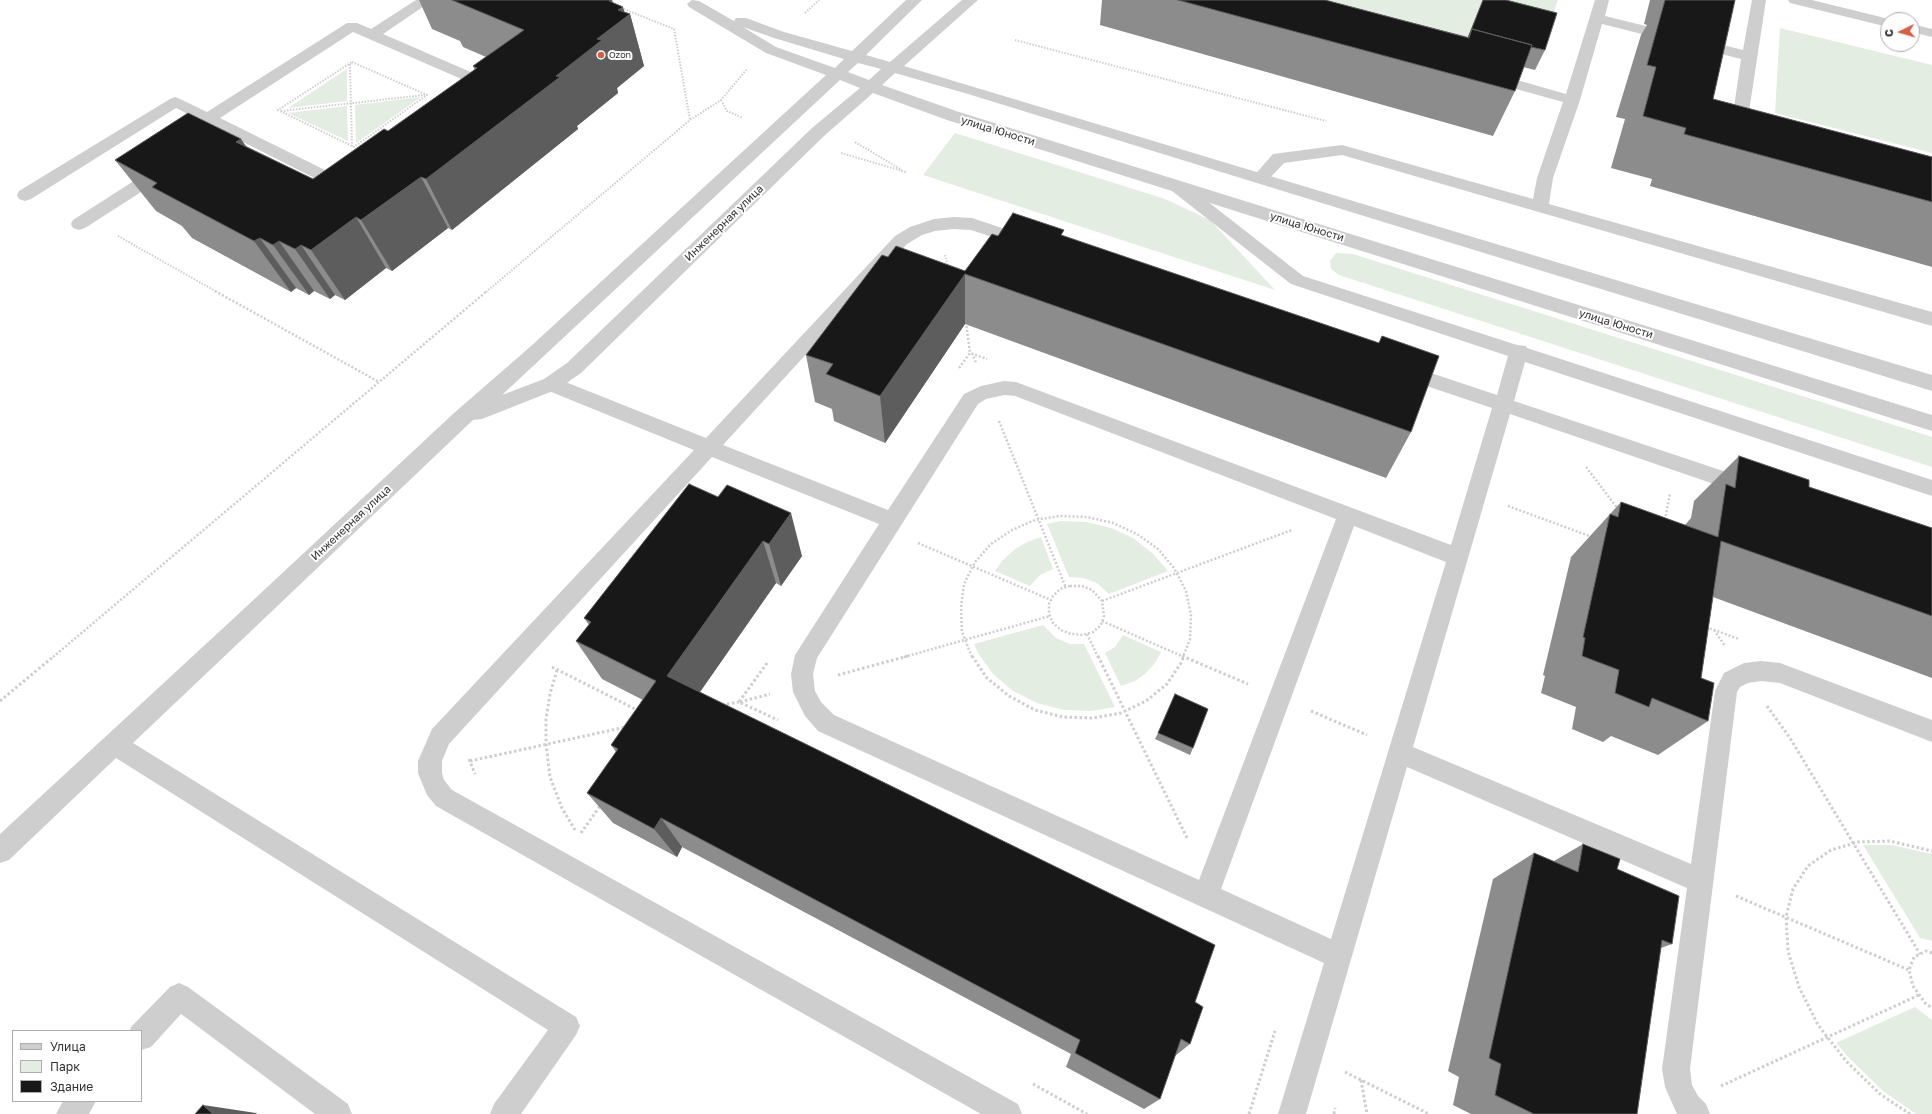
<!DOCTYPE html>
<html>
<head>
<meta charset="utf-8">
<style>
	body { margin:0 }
	#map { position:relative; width:1932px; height:1114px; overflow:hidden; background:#fff; font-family:"Golos Text",sans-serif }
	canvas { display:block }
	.legend { position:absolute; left:12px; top:1030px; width:130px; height:72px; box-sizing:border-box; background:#fff; border:1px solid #adadad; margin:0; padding:5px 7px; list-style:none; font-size:12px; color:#313131 }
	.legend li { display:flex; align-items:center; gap:8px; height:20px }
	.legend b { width:20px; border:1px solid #adadad }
	.north { position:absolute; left:1880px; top:12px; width:40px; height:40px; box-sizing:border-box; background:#fff; border:1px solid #adadad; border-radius:50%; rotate:265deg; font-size:11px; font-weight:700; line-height:16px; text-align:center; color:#313131 }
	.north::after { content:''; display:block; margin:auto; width:14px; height:18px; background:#d75f44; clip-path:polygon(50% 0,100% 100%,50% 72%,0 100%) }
</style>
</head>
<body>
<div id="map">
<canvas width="1932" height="1114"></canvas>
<ul class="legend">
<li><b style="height:5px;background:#cecece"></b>Улица</li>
<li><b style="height:11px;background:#e4ede1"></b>Парк</li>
<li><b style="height:11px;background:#181818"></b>Здание</li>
</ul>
<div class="north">С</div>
</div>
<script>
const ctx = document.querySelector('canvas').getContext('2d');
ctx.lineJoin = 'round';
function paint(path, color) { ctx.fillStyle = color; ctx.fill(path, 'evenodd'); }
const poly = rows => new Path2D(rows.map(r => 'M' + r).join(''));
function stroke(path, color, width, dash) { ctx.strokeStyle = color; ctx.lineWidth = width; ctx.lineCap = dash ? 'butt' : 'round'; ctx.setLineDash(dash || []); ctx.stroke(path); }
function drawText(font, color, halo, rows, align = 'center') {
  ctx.font = font + ' "Golos Text",sans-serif'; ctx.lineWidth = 4; ctx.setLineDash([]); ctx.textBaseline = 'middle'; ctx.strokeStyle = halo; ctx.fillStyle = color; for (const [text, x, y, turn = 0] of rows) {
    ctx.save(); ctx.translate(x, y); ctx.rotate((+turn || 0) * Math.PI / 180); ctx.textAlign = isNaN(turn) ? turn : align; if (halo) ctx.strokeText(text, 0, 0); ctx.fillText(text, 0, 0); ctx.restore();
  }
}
paint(poly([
	[1264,0,1558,0,1547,32,1462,51],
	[1780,28,1932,65,1932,153,1775,113],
	[347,69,347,101,288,108],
	[421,97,356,143,355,105],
	[347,106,348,141,288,113],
	[955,133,1165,199,1210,220,1275,290,923,175],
	[1336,253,1353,254,1932,437,1932,467,1339,275,1331,269,1330,261],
	[1061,521,1086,522,1111,528,1133,538,1152,553,1168,571,1109,594,1097,583,1083,578,1069,577,1047,524],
	[1041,537,1053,569,1040,575,1030,586,995,571,1003,560,1014,550,1027,542],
	[1043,625,1056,638,1070,644,1084,644,1115,707,1091,711,1064,710,1037,703,1013,691,993,674,978,653,974,644],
	[1123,635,1161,652,1155,663,1146,673,1135,681,1121,686,1105,653,1115,647],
	[1863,845,1892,845,1932,854,1932,941,1920,938],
	[1915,1007,1932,1020,1932,1114,1916,1114,1883,1091,1849,1058,1836,1043]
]), '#e4ede1');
stroke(poly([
	[621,8,674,29,690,120],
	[805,13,819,0],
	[1015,40,1326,121],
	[352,62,427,95,354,147,278,110,352,62],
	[350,64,352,147],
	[721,100,727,111,743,118],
	[281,111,425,95],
	[855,142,902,170],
	[841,153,906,172],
	[118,236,217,292],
	[945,255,948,267],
	[486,292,690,120,721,100,747,69]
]), '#cecece', 2, [1.5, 1.5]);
stroke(poly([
	[215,291,379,382],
	[966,322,970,353],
	[972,353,976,363],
	[959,368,970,353,987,359],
	[999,421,1066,588],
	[1586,467,1618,509],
	[1508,506,1592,537],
	[1665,520,1670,493],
	[918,543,1051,600],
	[1070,586,1082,586,1092,590,1102,601,1104,616,1101,625,1093,632,1083,635,1071,634,1061,630,1053,623,1049,614,1049,604,1053,596,1060,589,1070,586],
	[1102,601,1292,530],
	[1102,621,1184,657],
	[1706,627,1739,639],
	[1714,630,1725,646],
	[1087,634,1098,657],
	[53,657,487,291],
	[904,657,1050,616],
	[972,657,962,632,961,607,964,584,975,562,991,544,1012,530,1035,520,1060,516,1087,517,1113,523,1137,534,1158,549,1174,568,1186,591,1191,615,1190,639,1183,657]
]), '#cecece', 2.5, [2, 2]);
stroke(poly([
	[972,656,987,678,1009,696,1035,710,1063,717,1093,718,1121,713,1146,701,1167,684,1181,663,1184,656],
	[1098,656,1188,840],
	[1182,656,1248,684],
	[767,663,739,702,778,720],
	[552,667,639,711],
	[557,670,550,694,546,719,546,744,550,777,562,808,575,830],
	[838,675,908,656],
	[0,701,54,656],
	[740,702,770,694],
	[722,705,739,702],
	[1767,706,1790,738,1920,954],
	[1311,711,1367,735],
	[469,759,475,774],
	[470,761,626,727],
	[581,833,600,806],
	[1736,896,1909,970],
	[1932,953,1926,951,1914,957,1909,970,1913,986,1925,1003,1932,1008],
	[1345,1072,1429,1114],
	[1361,1080,1367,1114],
	[1033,1084,1087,1114],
	[1721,1086,1919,995],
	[1249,1114,1275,1031],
	[1334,1114,1335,1108],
	[1910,1114,1880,1094,1846,1061,1818,1025,1799,987,1788,951,1786,917,1793,889,1808,866,1831,850,1858,842,1890,841,1932,851]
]), '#cecece', 3, [2.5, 2.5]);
paint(poly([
	[416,0,433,0,383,34,496,83,499,86,356,193,350,194,344,193,176,108,31,199,25,201,19,199,17,195,19,191,170,99,175,97,180,99,207,112,347,23,357,23,371,29,416,0],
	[353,32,480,87,349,182,220,118,353,32],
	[1595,0,1609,0,1605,16,1743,50,1752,0,1766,0,1748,118,1759,121,1761,125,1759,129,1753,130,1734,124,1732,121,1741,59,1602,24,1580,100,1553,178,1549,204,1932,312,1932,326,1342,155,1284,163,1266,182,1260,183,1254,182,1252,178,1273,154,1342,145,1533,199,1537,178,1563,102,1484,80,1481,77,1484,74,1489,72,1566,94,1595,0],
	[1788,0,1812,0,1893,20,1888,20,1888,27,1790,3,1788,0],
	[1912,24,1932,29,1932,37,1912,32,1912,24],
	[160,167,166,168,168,172,166,176,85,228,79,230,73,228,71,224,73,220,154,168,160,167],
	[1178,182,1184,183,1303,276,1517,345,1526,346,1527,348,1932,480,1932,496,1525,362,1514,401,1750,480,1753,486,1750,492,1743,494,1510,414,1413,747,1691,864,1715,691,1724,673,1744,663,1761,661,1780,663,1932,720,1932,742,1780,683,1761,681,1748,683,1740,687,1737,692,1690,1069,1692,1085,1698,1096,1706,1104,1710,1114,1677,1114,1665,1087,1662,1069,1687,888,1407,767,1306,1114,1278,1114,1324,963,818,731,805,716,793,692,791,674,795,655,879,524,712,457,449,744,442,761,442,773,444,780,452,790,1018,1104,1022,1114,981,1114,436,806,427,795,418,773,418,761,432,729,694,450,544,389,542,384,544,379,551,377,558,379,706,438,895,236,910,227,934,219,954,217,972,218,1032,238,1035,242,1032,246,1026,248,971,230,954,229,935,231,922,235,907,244,723,445,888,510,964,394,981,386,1004,381,1016,382,1451,545,1492,408,1397,376,1395,371,1397,366,1404,364,1497,395,1508,356,1291,284,1172,191,1170,187,1172,183,1178,182],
	[1004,395,1015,396,1336,519,1199,880,834,715,821,702,815,691,813,674,817,658,978,404,986,399,1004,395],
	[1354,526,1446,562,1331,939,1221,889,1354,526],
	[241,616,249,619,252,626,249,633,133,743,576,1017,580,1026,576,1035,521,1114,490,1114,494,1104,548,1030,116,758,9,860,0,863,0,834,233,619,241,616],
	[179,983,188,987,348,1104,352,1114,315,1114,181,1014,151,1047,141,1050,141,1031,130,1031,131,1027,170,987,179,983],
	[63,1101,96,1101,89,1114,56,1114,63,1101]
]), '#cecece');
paint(poly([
	[692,0,699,1,734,21,736,18,746,18,784,32,852,51,906,0,922,0,866,55,890,62,962,0,978,0,904,66,1932,375,1932,391,968,94,895,73,882,85,959,112,1932,415,1932,431,947,120,873,93,824,136,581,373,558,389,482,419,473,420,249,633,241,636,233,633,230,626,233,619,454,413,530,347,826,75,766,53,689,7,687,4,692,0],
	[743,27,774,38,844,59,835,68,776,47,743,27],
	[858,63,881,69,869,80,848,72,858,63],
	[840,80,860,88,812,128,567,363,544,379,502,395,840,80]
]), '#cecece');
paint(poly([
	[419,0,612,0,613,3,624,12,630,14,644,66,617,88,618,93,577,126,578,129,452,230,448,228,392,271,386,268,345,300,335,295,330,299,314,291,309,295,296,288,291,292,192,238,182,226,156,211,115,160,241,139,246,146,313,179,388,131,475,70,473,66,486,57,463,47,460,41,432,29],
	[1102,0,1325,0,1468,37,1483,0,1545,50,1535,70,1523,67,1515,91,1493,136,1100,25],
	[1650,0,1735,0,1713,99,1932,157,1932,267,1650,186,1652,179,1611,168,1625,119,1616,117,1641,35,1647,25,1644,24],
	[998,236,1063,236,1379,343,1382,336,1411,432,1386,478,965,324,885,443,834,421,832,409,815,402,806,355,965,271],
	[1739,456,1809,487,1932,528,1932,678,1713,597,1701,678,1708,721,1658,755,1611,736,1603,742,1572,729,1576,707,1541,693,1545,676,1543,675,1571,557,1621,502,1685,525,1691,518,1694,501],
	[689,484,802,556,781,586,776,583,700,692,1195,1002,1190,1044,1175,1056,1160,1099,1144,1109,1066,1067,1071,1054,682,847,677,857,613,823,587,793,616,752,611,745,643,700,602,679,576,641,589,625,584,618],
	[1158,733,1193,748,1190,755,1155,739],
	[1583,844,1617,869,1672,944,1661,948,1637,1114,1471,1114,1453,1105,1459,1077,1448,1071,1493,879,1534,853,1554,861]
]), '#8c8c8c');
paint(poly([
	[611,0,612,0,619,23,618,10,623,7,626,17,630,14,644,66,617,88,618,93,577,126,578,129,452,230,426,179,556,76,597,39,609,1],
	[241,139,275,191,236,142],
	[421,177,448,228,392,271,361,220],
	[356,217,386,268,345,300,311,250],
	[260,238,296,288,291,292,254,241],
	[279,241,314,291,309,295,273,245],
	[301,245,335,295,330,299,295,249],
	[965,274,965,324,885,443,880,396],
	[791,513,802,556,781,586,769,544],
	[763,541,776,583,686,712,667,676],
	[661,818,682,847,677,857,654,829],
	[203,1105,256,1113,257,1114,213,1114]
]), '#5d5d5d');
const building = poly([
	[452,0,611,0,609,1,623,7,618,10,630,14,597,39,602,40,556,76,560,77,426,179,421,177,361,220,356,217,311,250,301,245,295,249,279,241,273,245,260,238,254,241,152,187,157,183,115,160,188,113,241,139,236,142,313,179,384,129,388,131,477,68,473,66,524,30,452,0],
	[1178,0,1325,0,1469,38,1472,29,1532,45,1515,91,1178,0],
	[1483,0,1506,0,1557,13,1545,50,1531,47,1532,45,1472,29,1468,38,1483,0],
	[1665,0,1735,0,1713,99,1932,157,1932,202,1684,134,1686,128,1643,116,1656,67,1647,65,1665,0],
	[1013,213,1064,230,1061,235,1379,343,1382,336,1439,356,1411,432,965,274,880,396,826,374,833,364,806,355,882,255,888,257,896,246,965,271,992,234,998,236,1013,213],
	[1739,456,1809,480,1809,487,1932,528,1932,616,1721,541,1701,678,1714,683,1708,721,1652,698,1649,707,1615,693,1619,670,1582,656,1585,638,1583,637,1610,514,1618,517,1621,502,1718,537,1726,484,1735,488,1739,456],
	[689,484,718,497,727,485,791,513,769,544,763,541,667,676,1215,945,1195,1002,1203,1007,1190,1044,1181,1039,1160,1099,1075,1053,1080,1040,661,818,654,829,587,793,618,749,611,745,656,681,576,641,591,622,584,618,689,484],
	[1175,694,1208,709,1193,748,1158,733,1175,694],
	[1583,844,1620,859,1617,869,1679,896,1672,944,1662,940,1637,1114,1534,1114,1495,1095,1501,1064,1489,1058,1534,853,1578,872,1583,844],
	[203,1105,213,1114,195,1114,203,1105]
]);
paint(building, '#181818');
stroke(building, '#5d5d5d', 1);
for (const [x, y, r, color] of [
	[601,55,4,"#d75f44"]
]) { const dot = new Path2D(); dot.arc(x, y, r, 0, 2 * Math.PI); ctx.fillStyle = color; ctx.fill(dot); stroke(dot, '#fff', 1.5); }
drawText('9px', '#313131', '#fff', [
	["Ozon",609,55]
], 'left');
drawText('11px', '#313131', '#fff', [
	["улица Юности",998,131,17],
	["Инженерная улица",724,223,-44],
	["улица Юности",1307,227,17],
	["улица Юности",1616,324,17],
	["Инженерная улица",351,523,-43]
]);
</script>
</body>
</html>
